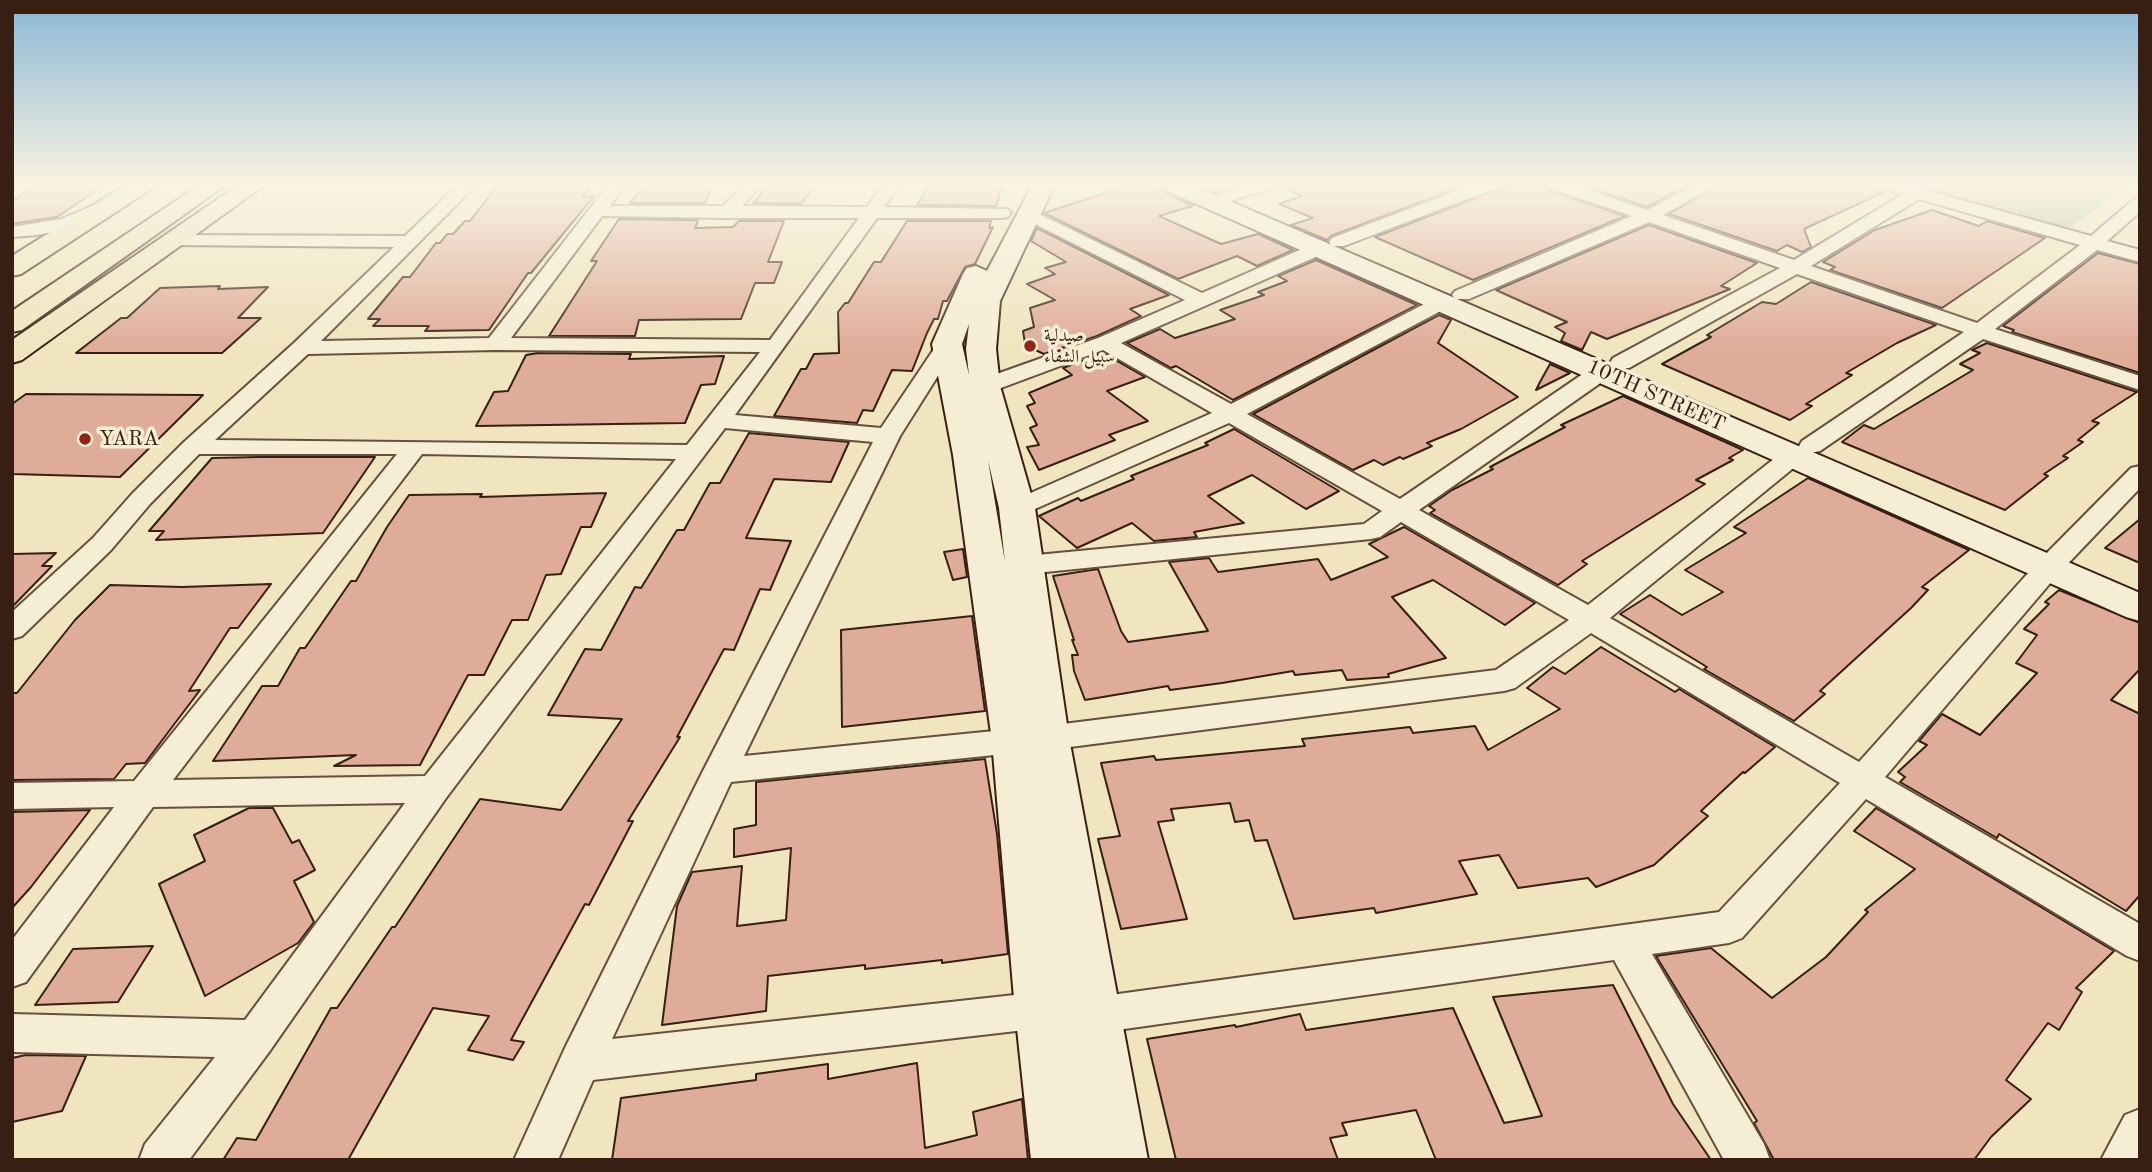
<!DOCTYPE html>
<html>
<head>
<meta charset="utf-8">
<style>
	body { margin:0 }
	#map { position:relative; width:2152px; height:1172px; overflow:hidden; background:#f0e5bf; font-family:"Old Standard TT",serif }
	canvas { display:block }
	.frame { position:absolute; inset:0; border:14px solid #371f13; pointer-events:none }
</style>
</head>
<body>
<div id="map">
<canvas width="2152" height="1172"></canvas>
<div class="frame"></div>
</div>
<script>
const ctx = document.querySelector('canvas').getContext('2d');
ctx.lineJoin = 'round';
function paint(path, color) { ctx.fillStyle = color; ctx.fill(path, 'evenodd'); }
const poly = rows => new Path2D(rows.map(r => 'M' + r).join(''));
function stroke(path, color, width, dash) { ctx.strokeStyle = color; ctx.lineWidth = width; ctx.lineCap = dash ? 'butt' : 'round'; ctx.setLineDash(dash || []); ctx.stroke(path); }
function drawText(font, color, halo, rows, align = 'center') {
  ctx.font = font + ' "Old Standard TT",Amiri,serif'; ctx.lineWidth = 7; ctx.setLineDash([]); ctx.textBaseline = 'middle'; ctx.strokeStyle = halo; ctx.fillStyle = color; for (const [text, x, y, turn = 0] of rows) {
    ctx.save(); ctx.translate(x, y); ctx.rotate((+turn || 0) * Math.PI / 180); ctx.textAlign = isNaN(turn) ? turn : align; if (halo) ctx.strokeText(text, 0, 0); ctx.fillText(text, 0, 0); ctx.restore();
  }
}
paint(poly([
	[1900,184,2130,184,2065,231]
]), '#b6c595');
const building = poly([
	[40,184,106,184,57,217,12,224,12,201,40,184],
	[591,184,583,197,594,196,531,273,528,273,489,330,425,331,429,326,373,326,380,319,368,319,403,277,410,277,436,243,440,243,447,234,453,234,465,221,470,221,498,185,591,184],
	[646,184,713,184,705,203,630,203,646,184],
	[770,184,817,184,801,204,753,203,770,184],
	[930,184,1003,184,996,206,917,205,930,184],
	[1133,184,1145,184,1159,189,1193,206,1159,216,1221,244,1258,234,1293,250,1257,266,1237,256,1178,279,1044,213,1133,184],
	[1277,184,1443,184,1455,189,1331,236,1327,240,1291,225,1313,218,1279,204,1302,196,1277,184],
	[1512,184,1544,184,1548,190,1625,216,1473,280,1375,237,1512,184],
	[1579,184,1691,184,1647,207,1579,184],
	[1720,184,1875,184,1877,189,1884,192,1804,229,1811,247,1802,252,1787,245,1777,251,1669,214,1720,184],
	[1932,210,1979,226,1987,221,2045,238,1942,308,1830,270,1835,267,1823,262,1875,230,1932,210],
	[619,219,698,220,695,228,733,227,739,221,784,221,768,262,782,262,774,283,755,283,741,319,639,320,635,336,549,336,597,261,591,261,619,219],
	[907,221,991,221,989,228,993,227,975,264,965,267,947,301,943,301,938,319,934,319,927,333,912,371,892,370,873,411,863,410,857,423,774,416,801,369,806,369,814,354,839,353,838,312,845,303,848,303,874,262,881,262,907,221],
	[1649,225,1757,263,1721,286,1730,289,1607,339,1591,332,1582,350,1561,341,1565,333,1555,327,1567,322,1496,290,1649,225],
	[1037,228,1169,295,1130,309,1141,316,1097,336,1044,354,1033,349,1025,343,1023,331,1034,327,1030,308,1055,300,1027,284,1055,274,1045,268,1066,262,1031,241,1037,228],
	[2098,253,2140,264,2140,373,2012,332,2014,330,2003,326,2098,253],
	[1316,260,1417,305,1233,400,1176,366,1171,368,1127,343,1160,329,1175,338,1235,319,1220,310,1264,295,1258,292,1287,281,1278,276,1316,260],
	[1811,282,1936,325,1897,343,1846,373,1852,375,1806,404,1812,406,1790,420,1662,364,1711,337,1707,335,1762,302,1776,304,1811,282],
	[220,286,218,289,268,287,238,318,261,318,222,353,76,353,121,318,127,318,160,288,220,286],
	[1439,315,1451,320,1438,343,1518,397,1461,429,1427,443,1432,446,1403,459,1400,457,1383,465,1374,460,1353,470,1253,414,1439,315],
	[1987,343,2137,392,2092,421,2099,423,2078,440,2083,442,2063,456,2068,458,2044,474,2048,476,2005,510,1842,442,1864,425,1874,429,1973,370,1960,364,1980,353,1972,350,1987,343],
	[538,353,631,354,629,359,724,356,715,384,701,385,685,423,476,426,494,392,508,391,526,355,538,353],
	[1103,353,1145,377,1107,391,1148,421,1109,435,1115,440,1039,470,1027,447,1039,445,1030,428,1037,425,1027,406,1035,403,1029,393,1072,375,1063,368,1103,353],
	[1550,364,1570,373,1536,390,1540,382,1550,364],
	[26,394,203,395,120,477,12,474,12,404,26,394],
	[1623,396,1743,450,1729,458,1733,460,1696,480,1705,484,1582,561,1587,564,1558,585,1430,513,1435,510,1429,506,1452,490,1493,469,1490,467,1565,427,1561,425,1623,396],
	[1234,429,1339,491,1306,509,1252,475,1208,496,1244,523,1194,532,1197,537,1154,541,1132,523,1077,548,1039,516,1078,498,1081,501,1134,479,1131,476,1208,445,1205,443,1234,429],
	[749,433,849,442,831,482,774,479,746,538,791,541,770,590,760,589,734,650,724,649,677,737,680,737,628,821,633,821,589,905,585,904,511,1040,524,1042,513,1060,468,1050,489,1016,433,1008,348,1160,223,1160,237,1138,256,1140,331,1008,337,1008,392,927,395,927,480,799,561,810,622,719,548,715,585,649,601,650,635,587,641,588,677,530,684,530,710,483,720,483,749,433],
	[260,457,375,457,323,533,156,540,164,531,149,531,212,458,260,457],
	[1808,478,1969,550,1922,587,1928,590,1911,608,1820,691,1825,694,1794,721,1704,669,1707,667,1620,614,1650,595,1682,615,1723,592,1685,570,1746,533,1734,527,1808,478],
	[606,493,591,527,581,527,561,574,546,575,528,620,512,620,484,675,468,675,420,765,334,766,356,755,213,761,262,686,278,686,300,648,305,648,351,581,356,581,387,527,409,495,482,494,480,497,606,493],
	[2140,519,2140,563,2105,548,2140,519],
	[1404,527,1535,603,1505,625,1433,580,1392,597,1446,658,1388,674,1389,677,1347,680,1342,670,1295,675,1293,671,1222,683,1170,690,1168,686,1085,700,1074,671,1072,655,1078,655,1072,640,1074,640,1053,576,1098,569,1121,631,1128,642,1208,631,1169,562,1209,558,1218,572,1318,559,1331,580,1388,557,1369,544,1404,527],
	[963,549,967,577,953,580,944,552,963,549],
	[56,553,42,566,52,566,12,607,12,554,56,553],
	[271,584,238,628,230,628,189,691,200,690,145,763,126,764,114,779,12,780,12,693,17,693,75,620,110,585,182,587,271,584],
	[2059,590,2140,623,2140,669,2111,700,2140,714,2140,895,2126,911,1999,834,1997,838,1900,782,1905,777,1898,772,1927,745,1919,741,1942,714,1980,735,2037,673,2016,663,2037,635,2024,629,2049,604,2045,602,2059,590],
	[972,616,985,711,842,727,841,630,972,616],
	[1601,647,1675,692,1679,689,1775,747,1745,773,1743,772,1701,811,1708,816,1654,865,1596,887,1588,878,1518,888,1499,855,1459,861,1477,894,1376,913,1374,908,1294,919,1267,840,1255,841,1249,820,1235,822,1230,803,1171,809,1174,820,1158,822,1187,919,1121,929,1098,839,1120,836,1101,763,1154,756,1156,760,1305,746,1302,739,1410,727,1413,733,1475,726,1488,750,1560,709,1527,688,1553,667,1565,674,1601,647],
	[985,759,997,834,1008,954,942,963,942,960,865,969,865,965,768,976,766,1011,662,1025,677,906,692,872,742,866,737,926,786,920,791,848,734,857,734,829,756,825,756,782,985,759],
	[249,808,273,808,292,843,299,840,315,870,294,881,314,922,298,943,205,996,159,884,205,861,194,835,249,808],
	[1876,808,2114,951,2076,988,2082,992,2059,1030,2048,1023,2006,1080,2031,1099,1991,1137,1974,1160,1774,1160,1754,1123,1757,1121,1656,956,1711,948,1772,998,1826,957,1868,912,1865,910,1915,869,1854,831,1876,808],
	[90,810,31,887,12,908,12,812,90,810],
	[153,946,118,1002,35,1005,73,949,153,946],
	[1613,985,1673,1104,1711,1160,1436,1160,1416,1110,1342,1123,1347,1135,1330,1138,1338,1160,1176,1160,1147,1039,1235,1025,1236,1027,1300,1014,1306,1030,1453,1008,1504,1123,1542,1116,1493,997,1613,985],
	[26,1055,86,1056,62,1111,12,1122,12,1058,26,1055],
	[917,1063,925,1148,977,1135,973,1112,1022,1099,1028,1160,612,1160,621,1098,756,1080,756,1074,828,1064,828,1079,917,1063]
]);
paint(building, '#dfac99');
stroke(building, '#371f13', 2);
const street = poly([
	[18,184,38,184,12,199,12,187,18,184],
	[459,184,477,184,321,341,489,338,609,184,626,184,610,206,723,206,745,184,762,184,742,206,867,207,884,184,900,184,884,207,1008,209,1011,213,1008,217,1002,218,877,218,735,415,881,428,940,340,954,340,958,344,900,436,744,756,1014,729,1025,732,1030,741,1025,750,1014,753,731,782,612,1039,1042,992,1056,997,1062,1010,1056,1023,1042,1028,593,1080,558,1160,514,1160,565,1048,703,771,873,442,725,428,446,798,269,1052,189,1160,139,1160,145,1144,215,1057,12,1052,12,1014,245,1020,405,803,153,807,26,982,12,987,12,940,114,807,12,809,12,783,134,781,397,454,199,454,150,504,111,550,22,636,12,639,12,612,93,538,132,494,184,442,294,343,394,247,172,245,163,240,172,235,405,236,459,184],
	[602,216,726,218,859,218,770,340,511,338,602,216],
	[495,350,760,352,687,445,215,440,308,354,495,350],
	[422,454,676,459,425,776,173,780,422,454],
	[1249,184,1274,184,1272,188,1227,202,1218,197,1221,193,1249,184],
	[1475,184,1498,184,1496,188,1344,246,1332,246,1329,242,1332,238,1475,184],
	[1547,184,1571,184,1647,210,1697,184,1718,184,1663,215,1794,260,1903,194,1879,188,1877,184,1904,184,2091,236,2134,199,2140,198,2140,212,2107,241,2140,250,2140,262,2097,250,1995,329,2140,376,2140,390,1983,339,1820,451,1811,453,1802,451,1799,446,1802,441,1964,332,1797,274,1629,368,1613,368,1610,363,1613,358,1780,268,1649,222,1469,299,1455,299,1452,295,1455,291,1632,216,1549,188,1547,184],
	[1919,199,2080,245,1977,323,1811,266,1919,199],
	[97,204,103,205,106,209,103,213,73,227,38,235,12,237,12,227,61,219,97,204],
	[1029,209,1202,293,1313,244,1327,244,1329,248,1327,252,1121,343,1231,404,1436,298,1450,298,1453,302,1450,306,1247,414,1400,499,1593,367,1609,367,1612,372,1609,377,1419,510,1588,605,1784,451,1793,449,1802,451,1805,456,1802,461,1610,618,1859,762,2038,562,2131,468,2140,466,2140,488,2058,574,1885,777,2140,924,2140,961,2127,956,1866,799,1742,938,1729,943,1652,954,1764,1144,1770,1160,1724,1160,1614,960,1096,1033,1082,1028,1076,1015,1082,1002,1096,997,1719,912,1840,783,1591,633,1515,688,1504,691,1047,750,1036,746,1031,738,1036,730,1047,726,1496,670,1569,620,1401,522,1380,537,1371,539,1026,574,1016,571,1012,565,1016,559,1026,556,1364,524,1382,511,1229,423,1026,513,1017,516,1008,513,1004,508,1008,503,1212,413,1103,350,993,391,977,391,974,386,977,381,1098,338,1185,300,1023,218,1020,214,1023,210,1029,209],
	[2140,1109,2140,1160,2101,1160,2125,1115,2140,1109]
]);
const secondary = poly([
	[1033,184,1055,184,1000,301,996,349,1000,386,1035,508,1069,738,1148,1160,1031,1160,1015,1010,992,741,953,455,932,344,963,274,967,268,976,266,987,271,1033,184],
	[969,324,966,349,969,375,962,344,969,324],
	[988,460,999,508,1005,562,988,460],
	[1160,184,1190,184,2140,593,2140,621,2126,617,1163,189,1160,184]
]);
const primary = poly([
	[127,184,154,184,151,189,21,274,12,276,12,256,127,184],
	[240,184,266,184,22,360,12,363,12,340,240,184]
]);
const highway = poly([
	[201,184,227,184,22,330,12,332,12,311,201,184]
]);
stroke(street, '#65503e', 4);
stroke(secondary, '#371f13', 4);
stroke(primary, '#371f13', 4);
stroke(highway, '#371f13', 4);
paint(street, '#f5eed5');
paint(secondary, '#f5eed5');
paint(primary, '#f0e5bf');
paint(highway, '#f0e5bf');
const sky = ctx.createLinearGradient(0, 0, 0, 348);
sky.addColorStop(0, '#8ab7d6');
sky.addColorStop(0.53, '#f8f3e2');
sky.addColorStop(1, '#f8f3e200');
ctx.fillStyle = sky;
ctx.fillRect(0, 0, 2152, 348);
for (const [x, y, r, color] of [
	[1030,346,7,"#8f2418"],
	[85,439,7,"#8f2418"]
]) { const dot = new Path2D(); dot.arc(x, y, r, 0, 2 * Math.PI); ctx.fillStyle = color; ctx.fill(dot); stroke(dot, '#f5eed5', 2.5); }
drawText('18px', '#371f13', '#f5eed5', [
	["صيدلية",1044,336],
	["سبيل الشفاء",1044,357]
], 'left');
drawText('21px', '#371f13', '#f5eed5', [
	["10TH STREET",1656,396,24]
]);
drawText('21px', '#371f13', '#f5eed5', [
	["YARA",99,439]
], 'left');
</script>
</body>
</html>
